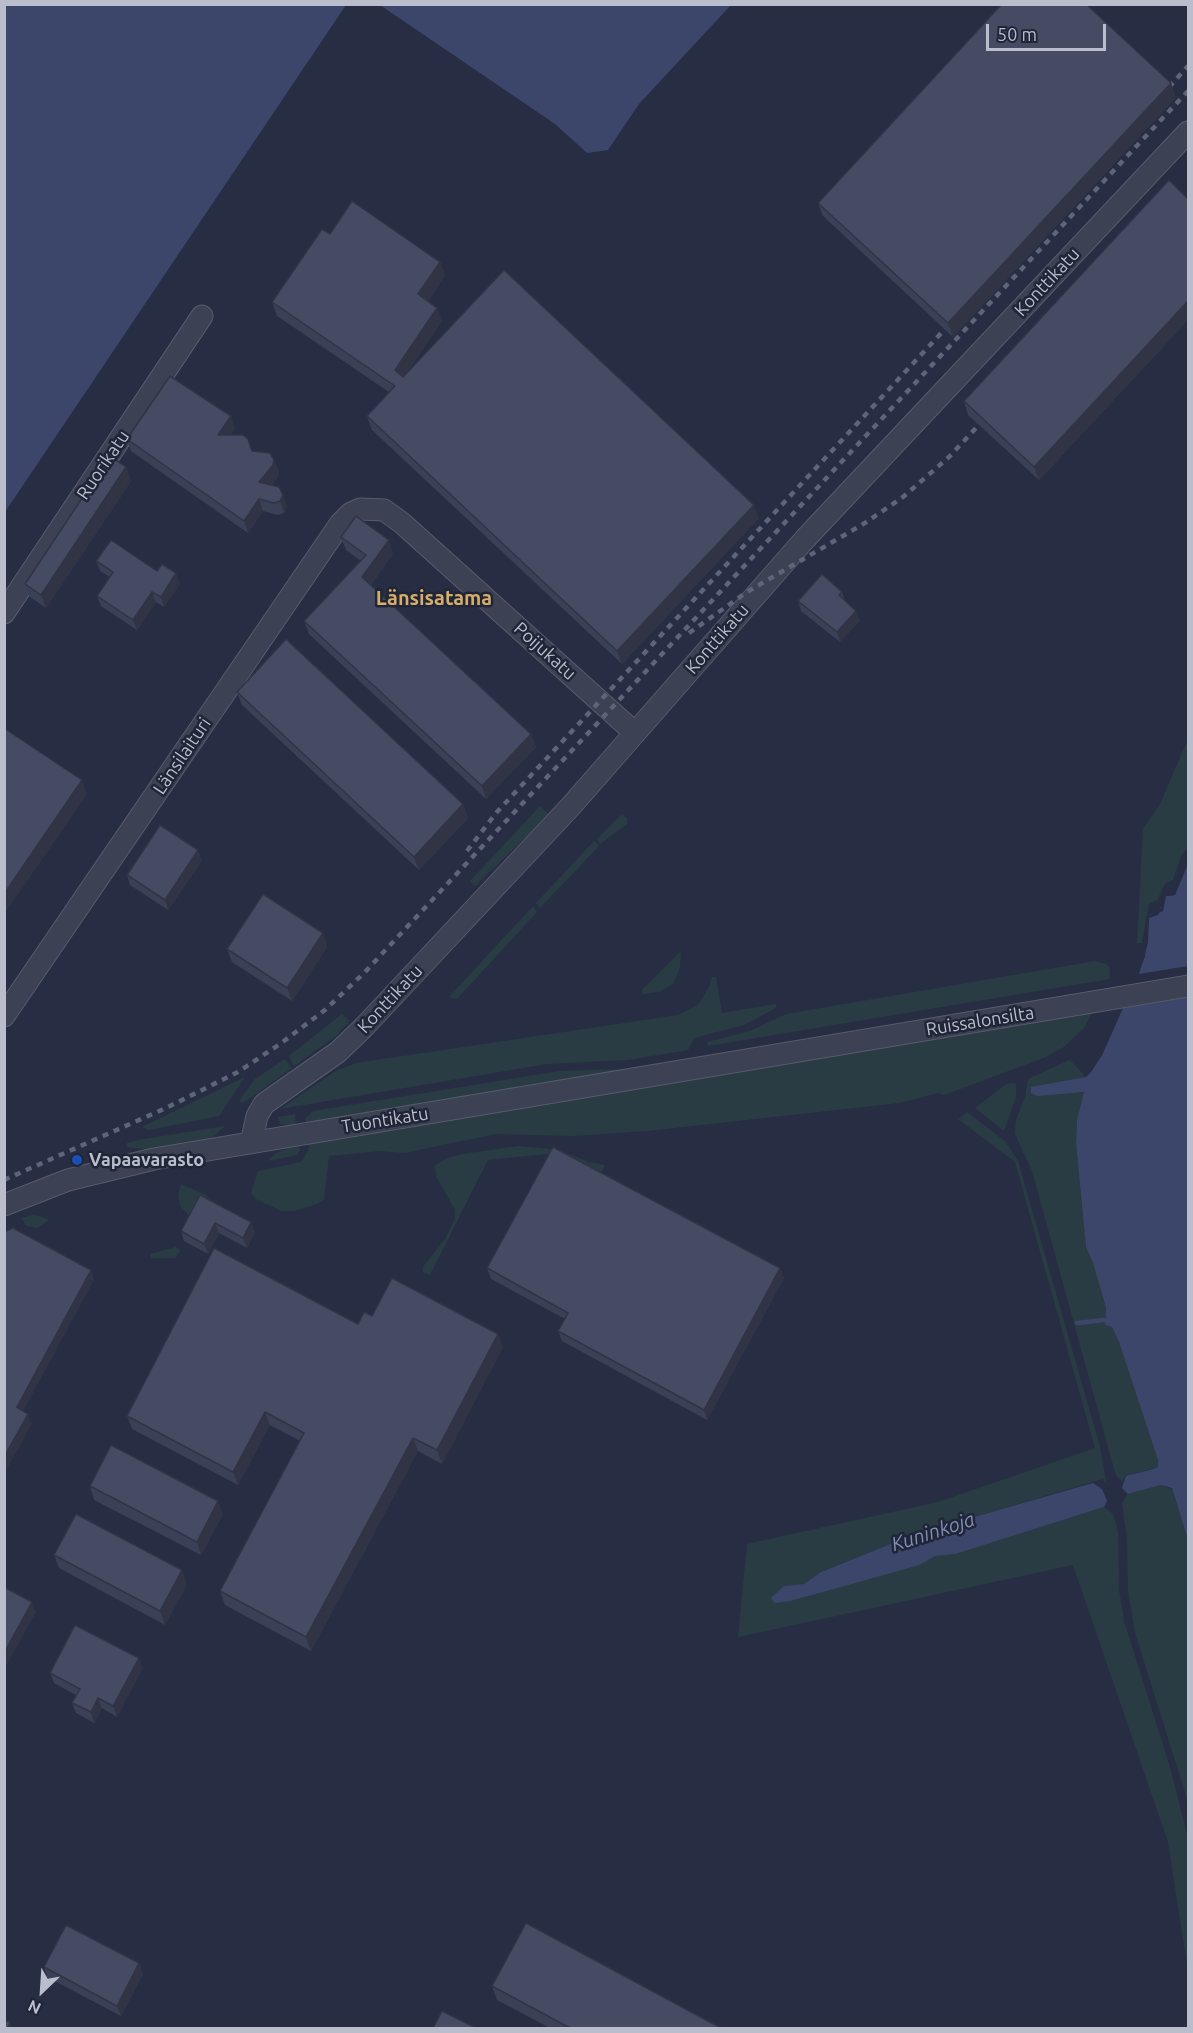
<!DOCTYPE html>
<html>
<head>
<meta charset="utf-8">
<style>
	body { margin:0 }
	#map { position:relative; width:1193px; height:2033px; overflow:hidden; background:#272e43; font-family:Ubuntu,sans-serif }
	canvas { display:block }
	.frame { position:absolute; inset:0; border:6px solid #b9bdcc; pointer-events:none }
	.north { position:absolute; left:12px; top:1961px; width:60px; height:60px; -webkit-text-stroke:4px #202638; paint-order:stroke; rotate:205deg; font-size:16px; font-weight:700; line-height:24px; text-align:center; color:#b9bdcc }
	.north::after { content:''; display:block; margin:auto; width:21px; height:27px; background:#b9bdcc; clip-path:polygon(50% 0,100% 100%,50% 72%,0 100%) }
	.scale { position:absolute; left:986px; top:24px; width:120px; height:27px; box-sizing:border-box; border:3px solid #b9bdcc; border-top:0; padding-left:8px; font-size:18px; line-height:21px; white-space:nowrap; color:#b9bdcc; -webkit-text-stroke:4px #202638; paint-order:stroke }
</style>
</head>
<body>
<div id="map">
<canvas width="1193" height="2033"></canvas>
<div class="frame"></div>
<div class="north">N</div>
<div class="scale">50 m</div>
</div>
<script>
const ctx = document.querySelector('canvas').getContext('2d');
ctx.lineJoin = 'round';
function paint(path, color) { ctx.fillStyle = color; ctx.fill(path, 'evenodd'); }
const poly = rows => new Path2D(rows.map(r => 'M' + r).join(''));
function stroke(path, color, width, dash) { ctx.strokeStyle = color; ctx.lineWidth = width; ctx.lineCap = dash ? 'butt' : 'round'; ctx.setLineDash(dash || []); ctx.stroke(path); }
function drawText(font, color, halo, rows, align = 'center') {
  ctx.font = font + ' Ubuntu,sans-serif'; ctx.lineWidth = 5; ctx.setLineDash([]); ctx.textBaseline = 'middle'; ctx.strokeStyle = halo; ctx.fillStyle = color; for (const [text, x, y, turn = 0] of rows) {
    ctx.save(); ctx.translate(x, y); ctx.rotate((+turn || 0) * Math.PI / 180); ctx.textAlign = isNaN(turn) ? turn : align; if (halo) ctx.strokeText(text, 0, 0); ctx.fillText(text, 0, 0); ctx.restore();
  }
}
paint(poly([
	[1188,739,1188,849,1182,854,1173,880,1165,884,1157,900,1149,904,1142,943,1137,943,1143,829,1160,804],
	[540,806,549,815,475,886,470,881],
	[622,814,627,818,627,824,600,844,597,839],
	[594,841,599,846,540,908,536,903],
	[533,906,537,912,457,999,449,997],
	[681,951,680,968,673,984,659,992,642,994,642,990],
	[1095,961,1106,964,1110,968,1109,979,708,1046,707,1042,750,1031,786,1014],
	[712,977,716,977,722,1013,776,1004,776,1008,744,1025,694,1038,688,1050,628,1060,547,1064,280,1109,336,1071,356,1063,678,1015,698,1005,709,987],
	[1092,1013,1084,1028,1064,1047,1046,1057,944,1095,938,1093,899,1103,647,1131,573,1136,496,1134,404,1153,379,1151,329,1156,324,1199,317,1204,294,1211,281,1211,256,1199,251,1193,258,1171,301,1162,308,1151,309,1142],
	[342,1014,349,1021,336,1036,294,1066,289,1056],
	[285,1059,292,1068,243,1103,239,1101,255,1079],
	[1070,1060,1086,1077,1070,1081,1067,1093,1085,1092,1077,1120,1076,1143,1086,1247,1093,1263,1106,1308,1105,1325,1112,1327,1119,1342,1158,1460,1158,1467,1126,1476,1122,1481,1116,1476,1032,1171,1015,1134,1016,1120,1025,1097,1028,1079],
	[629,1069,307,1124,305,1119,313,1111,560,1071],
	[245,1077,219,1116,149,1130,142,1127],
	[1014,1083,1016,1084,1016,1097,1004,1131,975,1108,1006,1084],
	[967,1112,1006,1142,1018,1161,1100,1447,1107,1486,1103,1479,919,1533,821,1572,804,1584,784,1586,775,1603,920,1565,935,1556,955,1553,1104,1507,1113,1514,1118,1532,1119,1589,1124,1621,1170,1767,1188,1838,1188,1971,1168,1842,1073,1565,738,1637,747,1544,938,1502,1095,1448,1015,1162,958,1119],
	[295,1114,296,1126,281,1124,277,1117],
	[225,1126,210,1139,149,1150,127,1147,127,1143,138,1140],
	[299,1144,300,1150,297,1155,267,1161,276,1153],
	[519,1146,559,1150,589,1162,605,1165,601,1173,557,1153,488,1160,430,1275,423,1272,423,1267,445,1239,455,1219,455,1210,436,1176,435,1166,447,1158,462,1154],
	[181,1184,208,1196,195,1221,180,1206,178,1195],
	[31,1215,40,1216,49,1220,37,1228,26,1226,22,1218],
	[176,1247,180,1250,176,1258,151,1258,150,1254],
	[1161,1485,1172,1489,1188,1540,1188,1802,1135,1633,1128,1590,1127,1539,1122,1503,1128,1494]
]), '#293c44');
paint(poly([
	[5,4,346,5,5,512,4,5],
	[380,5,731,5,639,104,608,150,587,153,555,124],
	[1188,864,1188,1540,1172,1488,1161,1485,1128,1494,1122,1488,1126,1476,1150,1470,1158,1467,1158,1460,1119,1342,1112,1327,1105,1325,1106,1308,1093,1263,1086,1247,1076,1143,1077,1120,1084,1092,1038,1096,1031,1093,1031,1087,1086,1077,1091,1072,1102,1055,1145,957,1149,918,1158,915,1166,896,1175,895],
	[1093,1483,1102,1489,1107,1501,1104,1507,955,1554,935,1556,920,1565,790,1601,775,1603,771,1598,784,1586,804,1584,821,1572,918,1533]
]), '#3c466a');
paint(poly([
	[1188,861,1175,895,1166,896,1163,911,1149,918,1148,943,1139,974,1188,966,1188,997,1123,1008,1102,1055,1086,1077,1083,1075,1099,1053,1137,971,1145,942,1146,917,1150,912,1161,909,1164,894,1172,892]
]), '#272e43');
stroke(poly([
	[1077,1323,1104,1320]
]), '#3c466a', 4.5);
const minor = poly([
	[4,613,202,316],
	[4,1016,340,524,351,513,360,509,384,510,402,523,635,733],
	[251,1143,257,1116,264,1104,338,1052,364,1027,571,806,805,539,1188,132],
	[4,1205,68,1180,154,1159,1188,986]
]);
stroke(minor, '#575c6d', 23);
stroke(minor, '#3c4153', 21);
stroke(poly([
	[1161,96,1188,66],
	[689,633,747,592,865,523,903,497,949,457,990,413],
	[467,851,497,812,957,316],
	[4,1180,166,1108,238,1072,280,1044,325,1010,365,972,1188,91]
]), '#5e6479', 4.5, [6, 6]);
paint(poly([
	[1176,97,953,337,823,216,818,203],
	[1188,199,1188,320,1039,480,968,415,964,401],
	[330,234,440,262,445,275,428,301,442,321,405,375,759,518,622,664,372,430,367,416,389,392,277,316,272,302],
	[235,428,230,435,253,451,274,460,279,472,278,477,271,485,287,506,284,513,278,515,263,511,248,533,131,451,127,439],
	[126,467,131,481,46,608,30,597,25,584],
	[341,537,393,553,371,585,531,734,536,747,486,799,309,634,304,621,361,561,346,550],
	[96,561,157,571,180,584,164,607,156,602,137,630,101,606,97,596,110,577,100,571],
	[842,592,845,601,860,621,840,642,801,611,798,601],
	[237,692,463,804,468,818,419,870,242,705],
	[202,860,168,910,130,885,127,875],
	[323,933,327,947,292,1001,232,962,227,949],
	[200,1195,255,1232,247,1248,219,1233,208,1254,184,1241,181,1231],
	[487,1268,780,1268,784,1278,707,1420,562,1341,558,1331,565,1319,491,1279],
	[372,1316,503,1347,442,1464,418,1451,311,1651,225,1605,220,1591,300,1441,270,1425,238,1485,132,1429,127,1416,358,1324],
	[90,1486,223,1514,201,1555,94,1500],
	[54,1555,187,1584,165,1625,59,1568],
	[139,1658,142,1669,117,1717,102,1708,94,1723,76,1713,72,1703,76,1695,54,1683,50,1673],
	[139,1963,143,1974,121,2016,47,1977,44,1967],
	[492,1986,721,2028,550,2028,497,2000]
]), '#3a4055');
paint(poly([
	[1171,83,1176,97,953,337,948,323],
	[440,262,445,275,423,308,418,294],
	[1188,301,1188,320,1039,480,1034,467],
	[437,308,442,321,399,384,395,370],
	[231,416,235,428,223,446,218,435],
	[274,460,279,472,278,477,263,493,259,482],
	[126,467,131,481,46,608,41,595],
	[283,495,287,506,284,513,280,501],
	[259,499,263,511,248,533,244,521],
	[754,505,759,518,622,664,617,651],
	[389,540,393,553,367,590,362,577],
	[176,573,180,584,164,607,161,597],
	[152,592,156,602,137,630,133,620],
	[856,611,860,621,840,642,837,632],
	[531,734,536,747,486,799,482,786],
	[82,780,87,794,4,915,4,894],
	[463,804,468,818,419,870,414,857],
	[198,850,202,860,168,910,165,900],
	[323,933,327,947,292,1001,287,988],
	[251,1222,255,1232,247,1248,243,1238],
	[215,1223,219,1233,208,1254,204,1244],
	[780,1268,784,1278,707,1420,704,1410],
	[91,1270,94,1280,20,1417,17,1407],
	[498,1334,503,1347,442,1464,437,1450],
	[265,1412,270,1425,238,1485,233,1472],
	[28,1414,32,1424,4,1474,4,1457],
	[413,1438,418,1451,311,1651,306,1637],
	[218,1501,223,1514,201,1555,197,1542],
	[182,1570,187,1584,165,1625,160,1611],
	[32,1602,36,1612,4,1670,4,1653],
	[139,1658,142,1669,117,1717,113,1706],
	[98,1698,102,1708,94,1723,91,1712],
	[139,1963,143,1974,121,2016,117,2006],
	[10,2022,13,2028,8,2028]
]), '#303445');
const building = poly([
	[1002,4,1086,4,1171,83,948,323,818,203,1002,4],
	[1169,180,1188,199,1188,301,1034,467,964,401,1169,180],
	[352,201,440,262,418,294,437,308,395,370,403,377,504,270,754,505,617,651,367,416,395,386,272,302,322,229,330,234,352,201],
	[170,376,231,416,218,435,243,435,248,439,252,451,270,453,274,460,273,465,259,482,279,487,283,495,280,501,274,503,259,499,244,521,127,439,170,376],
	[110,456,126,467,41,595,25,584,110,456],
	[356,516,389,540,362,577,531,734,482,786,304,621,366,555,341,537,356,516],
	[111,540,157,571,162,564,176,573,161,597,152,592,133,620,97,596,113,572,96,561,111,540],
	[822,574,842,592,839,595,856,611,837,632,798,601,822,574],
	[286,639,463,804,414,857,237,692,286,639],
	[4,728,82,780,4,894,4,728],
	[160,825,198,850,165,900,127,875,160,825],
	[263,894,323,933,287,988,227,949,263,894],
	[553,1147,780,1268,704,1410,558,1331,568,1313,487,1268,553,1147],
	[200,1195,251,1222,243,1238,215,1223,204,1244,181,1231,200,1195],
	[13,1228,91,1270,17,1407,28,1414,4,1457,4,1232,13,1228],
	[214,1248,358,1324,364,1312,372,1316,392,1278,498,1334,437,1450,413,1438,306,1637,220,1591,304,1433,265,1412,233,1472,127,1416,214,1248],
	[111,1445,218,1501,197,1542,90,1486,111,1445],
	[76,1514,182,1570,160,1611,54,1555,76,1514],
	[4,1587,32,1602,4,1653,4,1587],
	[75,1625,139,1658,113,1706,98,1698,91,1712,72,1703,80,1689,50,1673,75,1625],
	[526,1923,721,2028,570,2028,492,1986,526,1923],
	[66,1925,139,1963,117,2006,44,1967,66,1925],
	[442,2011,476,2028,433,2028,442,2011],
	[4,2020,10,2022,8,2028,4,2028,4,2020]
]);
paint(building, '#444b63');
stroke(building, '#303445', 1.5);
for (const [x, y, r, color] of [
	[77,1160,6,"#1a4fb4"]
]) { const dot = new Path2D(); dot.arc(x, y, r, 0, 2 * Math.PI); ctx.fillStyle = color; ctx.fill(dot); stroke(dot, '#202638', 2); }
drawText('18px', '#b9bdcc', '#202638', [
	["Konttikatu",1047,282,-47],
	["Ruorikatu",103,465,-56],
	["Konttikatu",717,639,-49],
	["Poijukatu",545,651,42],
	["Länsilaituri",182,756,-56],
	["Konttikatu",390,999,-47],
	["Ruissalonsilta",980,1021,-9],
	["Tuontikatu",385,1120,-9]
]);
drawText('bold 18px', '#b9bdcc', '#202638', [
	["Vapaavarasto",89,1160]
], 'left');
drawText('bold 20px', '#d6ad6a', '#202638', [
	["Länsisatama",434,598]
]);
drawText('italic 20px', '#818db2', '#202638', [
	["Kuninkoja",933,1532,-18]
]);
</script>
</body>
</html>
